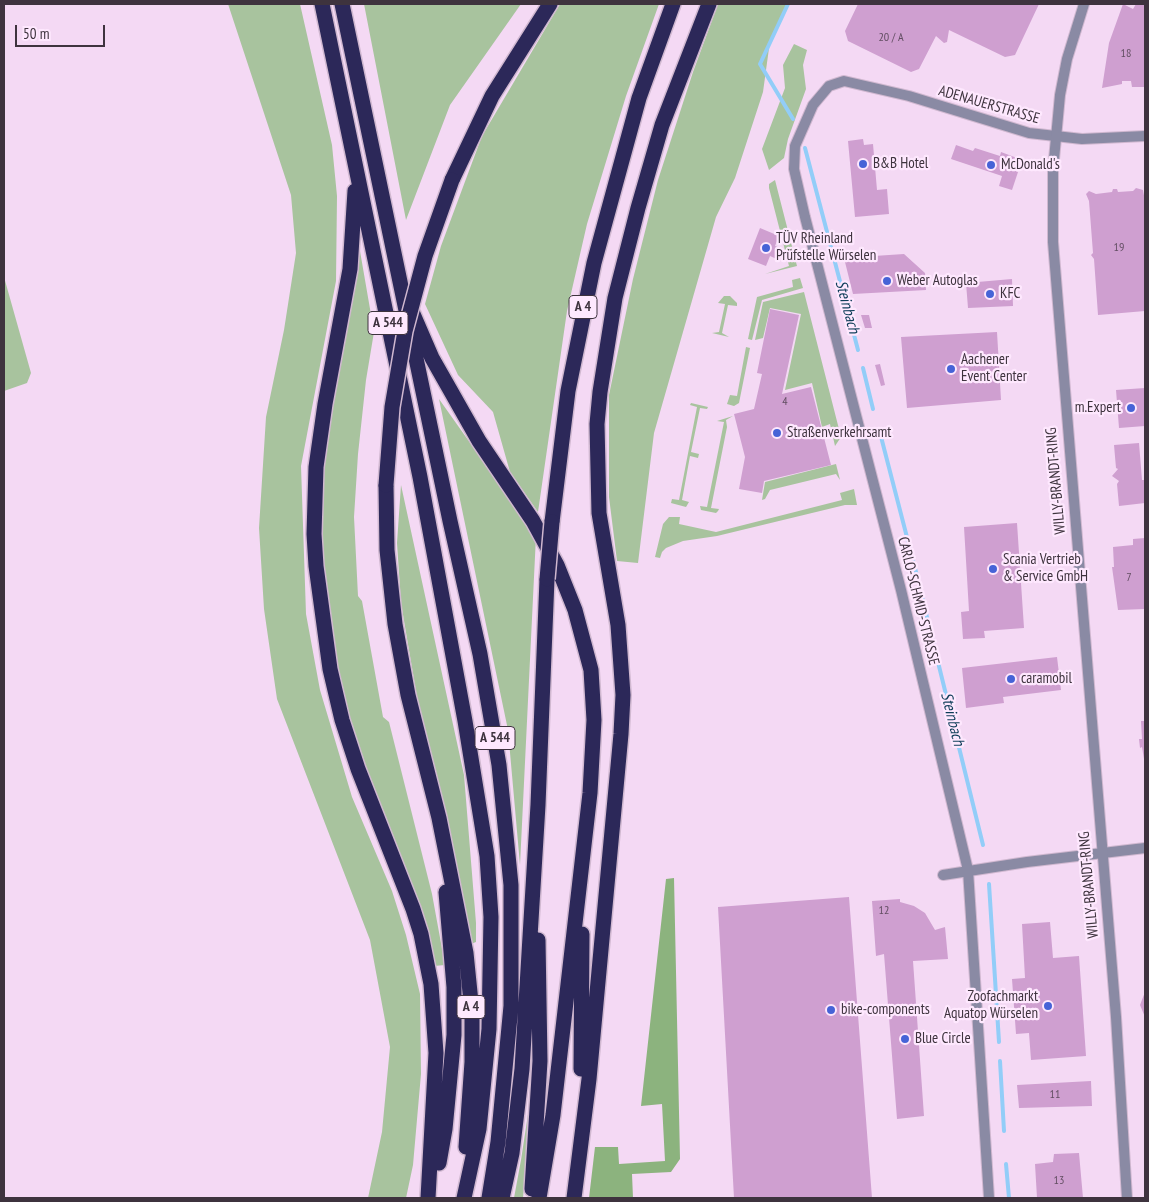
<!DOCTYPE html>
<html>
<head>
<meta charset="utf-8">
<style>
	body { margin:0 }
	#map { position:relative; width:1149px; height:1202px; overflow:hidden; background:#f4d9f4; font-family:"PT Sans Narrow",sans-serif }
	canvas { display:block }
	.frame { position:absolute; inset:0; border:5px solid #3e333e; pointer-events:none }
	.scale { position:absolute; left:15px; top:25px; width:90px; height:22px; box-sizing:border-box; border:2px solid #3e333e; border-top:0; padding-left:6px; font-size:15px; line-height:18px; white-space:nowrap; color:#3e333e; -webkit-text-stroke:4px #fee8fe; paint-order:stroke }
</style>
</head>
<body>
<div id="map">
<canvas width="1149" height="1202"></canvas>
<div class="frame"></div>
<div class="scale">50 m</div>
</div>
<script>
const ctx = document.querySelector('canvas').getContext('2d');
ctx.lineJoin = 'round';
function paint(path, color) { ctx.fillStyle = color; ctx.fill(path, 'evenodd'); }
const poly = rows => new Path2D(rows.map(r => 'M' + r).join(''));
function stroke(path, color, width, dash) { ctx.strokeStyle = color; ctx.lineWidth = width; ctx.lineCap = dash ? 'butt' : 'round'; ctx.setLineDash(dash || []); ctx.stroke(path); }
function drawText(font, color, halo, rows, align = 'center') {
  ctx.font = font + ' "PT Sans Narrow",sans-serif'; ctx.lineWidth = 4.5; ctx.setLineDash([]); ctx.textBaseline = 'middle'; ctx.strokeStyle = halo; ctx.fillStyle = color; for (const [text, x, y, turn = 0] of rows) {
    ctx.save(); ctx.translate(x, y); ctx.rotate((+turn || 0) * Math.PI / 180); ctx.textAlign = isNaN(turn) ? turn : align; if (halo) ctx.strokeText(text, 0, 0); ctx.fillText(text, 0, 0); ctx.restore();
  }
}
paint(poly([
	[228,4,300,4,332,145,337,196,336,281,301,466,306,614,320,690,352,797,392,891,406,935,420,994,421,1074,413,1165,406,1198,368,1198,382,1132,390,1047,370,940,277,699,264,609,259,528,266,417,284,330,296,253,291,195],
	[364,4,521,4,450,105,406,220],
	[560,4,659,4,626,96,587,224,567,311,538,512,510,472,493,412,458,375,425,304,441,246,482,136],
	[718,4,787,4,770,41,763,92,735,178,716,217,654,433,638,563,617,561,609,497,609,395,633,279,658,180,693,72],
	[794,44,807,50,803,65,806,89,788,139,784,158,769,170,762,149,785,88,783,65],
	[775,180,797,266,765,274,789,266,769,188,769,184],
	[360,251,374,332,366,380,358,454,354,517,358,596,362,601,383,717,389,722,432,894,445,965,434,966,366,776,336,668,321,552,322,479,328,423],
	[4,277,31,373,27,383,4,391],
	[800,278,803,288,762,300,752,340,748,339,757,297,793,287,792,280],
	[804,292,841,437,835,446,830,424,822,427,812,383,785,390,801,314,770,308,763,338,755,340,763,302],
	[724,296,730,296,737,303,737,306,728,305,722,333,729,337,712,333,719,332,725,304,718,303],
	[746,347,750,348,739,403,734,406,727,404,730,395,737,396],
	[439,399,536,536,520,865,508,730],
	[691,403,708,407,707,409,700,408,691,452,699,454,698,458,690,456,682,500,689,502,686,507,671,503,672,499,679,500,697,407,690,405],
	[733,416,726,420,727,427,711,508,719,509,718,511,716,513,701,510,700,506,707,507,724,422,717,421],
	[836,464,840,480,836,474,770,490,765,499,762,500,765,482],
	[401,485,464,775,476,923,476,942,471,944,454,855,420,715,401,603,397,543],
	[854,489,857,505,845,505,717,536,683,541,666,548,662,552,660,558,655,557,663,524,669,517,680,517,679,524,716,532,842,500,840,493],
	[532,1088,523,1198,514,1198,521,1160]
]), '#a8c39e');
paint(poly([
	[674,878,680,1159,671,1172,632,1174,633,1198,589,1198,595,1147,618,1147,619,1164,665,1161,662,1104,641,1106,666,879]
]), '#8cb37e');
stroke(poly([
	[788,4,760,64,793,119],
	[805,148,858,350],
	[863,368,873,409],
	[879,429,917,576],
	[921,593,983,845],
	[989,884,999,1042],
	[1000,1061,1004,1131],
	[1006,1164,1009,1198]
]), '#92cdf8', 4);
paint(poly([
	[858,4,1039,4,1015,55,1005,57,949,30,947,42,944,43,936,36,919,69,911,72,848,41,845,31],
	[1123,4,1133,9,1136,4,1145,4,1145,87,1132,87,1131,81,1122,81,1122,84,1102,88,1109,43],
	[863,139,864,145,873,144,877,190,887,189,889,214,855,217,848,141],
	[956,145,973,151,975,148,1000,156,1001,152,1017,158,1013,170,1018,172,1012,190,999,186,1002,176,951,159],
	[1136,188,1143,190,1145,201,1145,311,1098,315,1094,259,1091,255,1093,253,1089,201,1086,194,1089,191,1096,194,1112,192,1113,189,1117,189,1118,192,1133,191],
	[760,228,779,236,775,246,783,249,779,260,770,256,766,266,748,259],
	[904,254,925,273,926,290,853,294,844,258],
	[1012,279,1013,306,968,308,966,283],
	[770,309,799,315,782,394,811,387,831,465,764,481,762,493,739,489,745,457,734,414,754,409,762,374,757,373],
	[861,315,869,315,872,328,865,328],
	[997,332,1001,400,907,408,901,337],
	[880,364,885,385,881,386,875,365],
	[1145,388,1145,426,1119,428,1116,390],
	[1139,443,1142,480,1145,480,1145,503,1119,506,1117,484,1119,481,1112,476,1118,469,1116,468,1114,445],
	[1017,523,1024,628,984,631,985,638,963,639,961,612,969,611,964,527],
	[1145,538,1145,609,1118,610,1112,567,1114,567,1113,547,1133,545,1133,539],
	[1057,657,1061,690,1003,697,1004,703,966,708,962,668],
	[1141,721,1145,721,1145,765,1142,747,1140,748,1139,739,1142,739],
	[849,897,872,1198,734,1198,718,907],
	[900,899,900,902,914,906,925,913,935,930,945,927,948,959,913,961,924,1116,897,1119,884,954,876,956,872,901],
	[1050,922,1053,958,1079,956,1086,1056,1031,1060,1029,1033,1016,1034,1012,979,1025,978,1022,924],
	[1145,992,1145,1017,1140,1005],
	[1091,1081,1092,1106,1019,1108,1017,1085],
	[1079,1153,1083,1198,1037,1198,1035,1164,1053,1162,1054,1154]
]), '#cf9fd0');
const minor = poly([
	[943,875,1027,862,1145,848],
	[989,1198,968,870,901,590,805,217,794,169,795,146,813,105,829,86,844,81,909,96,1029,133,1082,139,1145,136]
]);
const tertiary = poly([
	[1084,4,1067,59,1060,95,1053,170,1053,242,1116,1017,1127,1198]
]);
const motorway = poly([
	[322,4,420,477,465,721,487,856,491,917,489,1029,479,1129,464,1198],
	[342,4,450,521,480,654,499,765,511,885,511,1006,498,1142,489,1198],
	[452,180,492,96,550,4],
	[355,191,350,269,325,404,316,467,314,534,316,566,330,669,342,720,358,769,413,909,421,934,431,984,436,1053,428,1198],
	[413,314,432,358,453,395,479,441,533,521,557,565,575,610,591,670,594,720,590,793,553,1115,539,1198],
	[386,485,387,550,395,624,408,695,439,818,466,953,472,1012,472,1062,466,1147],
	[552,522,568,391,594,263,639,98,673,4],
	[581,1069,582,934],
	[439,1163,445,1129,454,1035,454,987,446,892],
	[532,1189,540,1061,538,940],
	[502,1198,512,1153,522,1069,538,805,547,579],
	[574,1198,589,1079,621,734,623,695,618,625,599,513,597,424,600,392,615,298,638,208,662,125,709,4]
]);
stroke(minor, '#d0b8d0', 12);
stroke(tertiary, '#d0b8d0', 12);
stroke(motorway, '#d0b8d0', 18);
stroke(minor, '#8a8aa4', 10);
stroke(tertiary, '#8a8aa4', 10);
stroke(motorway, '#2c2859', 15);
const motorwayBridge = poly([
	[386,485,392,407,405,331,425,256,452,180],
	[547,579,552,522]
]);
stroke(motorwayBridge, '#d0b8d0', 18, []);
stroke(motorwayBridge, '#2c2859', 15);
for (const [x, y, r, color] of [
	[863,164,5,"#4663d7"],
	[991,165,5,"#4663d7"],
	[766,248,5,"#4663d7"],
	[887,281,5,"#4663d7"],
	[990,294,5,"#4663d7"],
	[951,369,5,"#4663d7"],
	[1131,408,5,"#4663d7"],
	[777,433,5,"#4663d7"],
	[993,569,5,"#4663d7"],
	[1011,679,5,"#4663d7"],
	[1048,1006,5,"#4663d7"],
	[831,1010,5,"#4663d7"],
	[905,1039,5,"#4663d7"]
]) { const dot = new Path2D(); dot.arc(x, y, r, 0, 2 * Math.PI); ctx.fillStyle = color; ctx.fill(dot); stroke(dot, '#fee8fe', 2); }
drawText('12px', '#624e62', null, [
	["20 / A",891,38],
	["18",1126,54],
	["19",1119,248],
	["4",785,402],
	["7",1129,578],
	["12",884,911],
	["11",1055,1095],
	["13",1059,1181]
]);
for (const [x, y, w] of [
	[583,307,28],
	[388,323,40],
	[495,738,40],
	[471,1007,28]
]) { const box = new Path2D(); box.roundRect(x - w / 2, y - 11.5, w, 23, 4); ctx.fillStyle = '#fee8fe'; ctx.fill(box); stroke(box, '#3e333e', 1); }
drawText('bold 14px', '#3e333e', null, [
	["A 4",583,307],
	["A 544",388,323],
	["A 544",495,738],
	["A 4",471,1007]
]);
drawText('15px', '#3e333e', '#fee8fe', [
	["ADENAUERSTRASSE",989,105,16],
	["WILLY-BRANDT-RING",1056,481,-95],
	["CARLO-SCHMID-STRASSE",918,601,76],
	["WILLY-BRANDT-RING",1089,885,-95]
]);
drawText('15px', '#3e333e', '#fee8fe', [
	["B&B Hotel",873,164],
	["McDonald's",1001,165],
	["TÜV Rheinland",776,239],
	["Prüfstelle Würselen",776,256],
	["Weber Autoglas",897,281],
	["KFC",1000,294],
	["Aachener",961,360],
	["Event Center",961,377],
	["m.Expert",1121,408,"right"],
	["Straßenverkehrsamt",787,433],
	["Scania Vertrieb",1003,560],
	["& Service GmbH",1003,577],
	["caramobil",1021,679],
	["Zoofachmarkt",1038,997,"right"],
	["Aquatop Würselen",1038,1014,"right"],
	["bike-components",841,1010],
	["Blue Circle",915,1039]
], 'left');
drawText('italic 16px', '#0d3c58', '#fee8fe', [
	["Steinbach",847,307,75],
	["Steinbach",952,719,76]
]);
</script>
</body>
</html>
